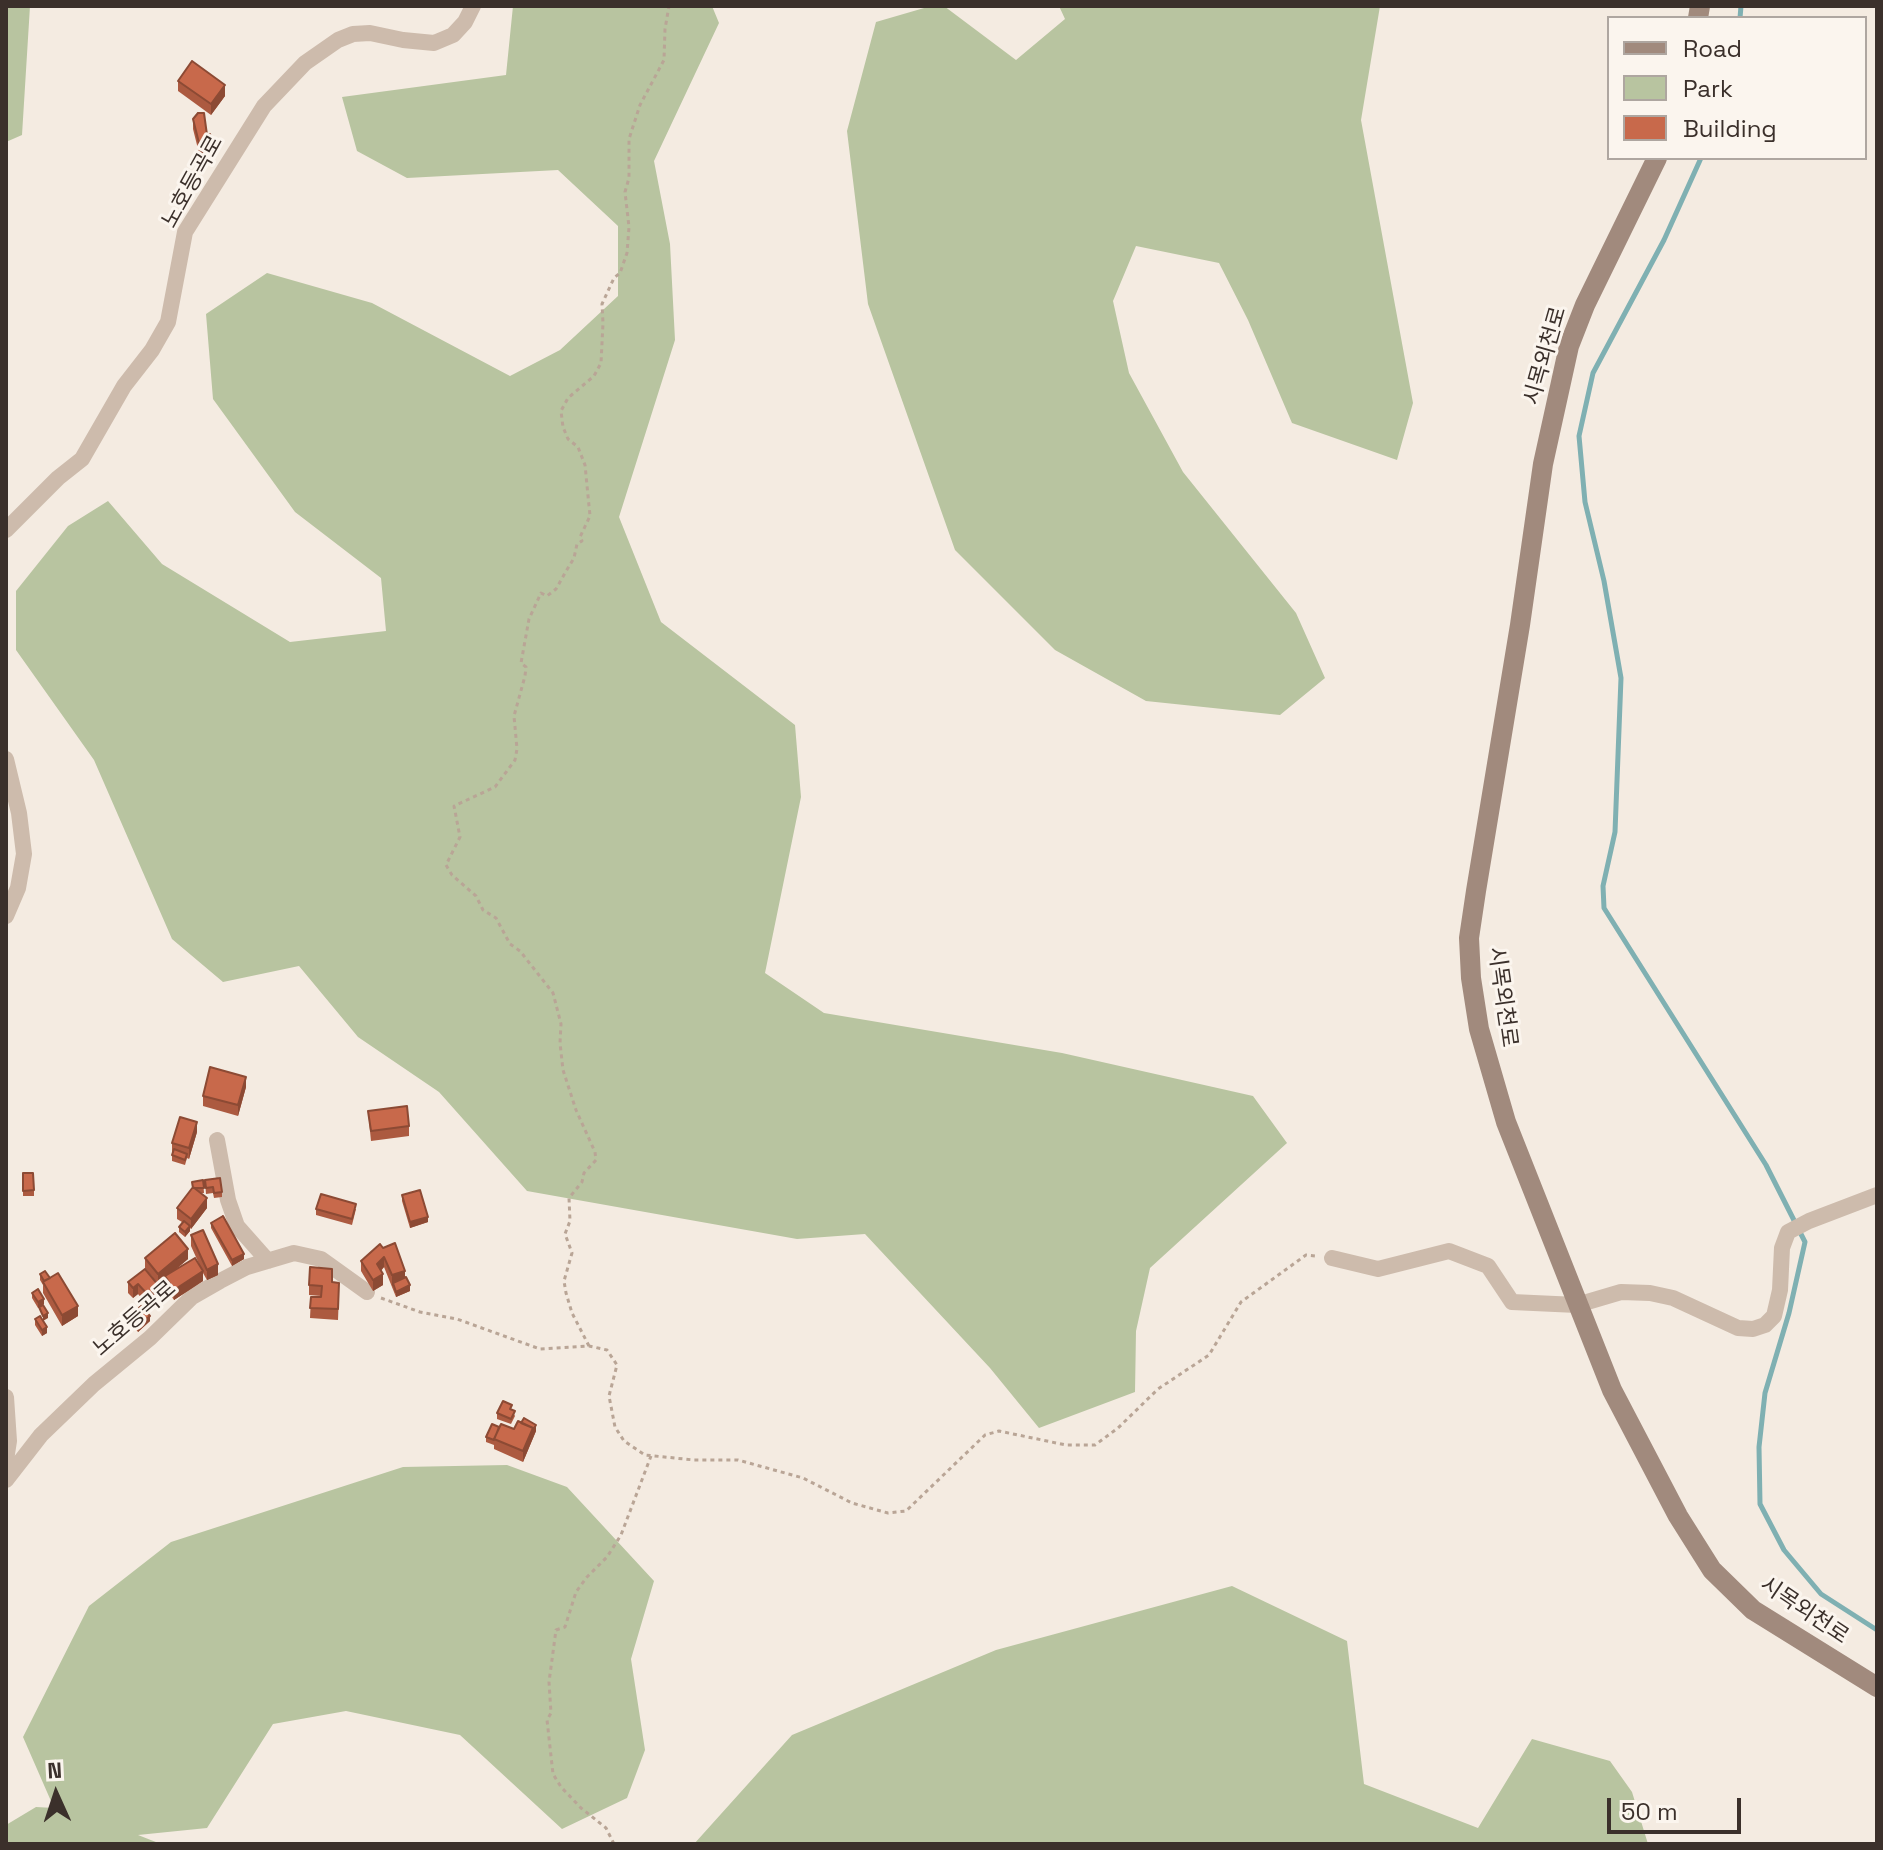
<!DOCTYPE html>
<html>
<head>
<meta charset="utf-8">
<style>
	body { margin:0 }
	#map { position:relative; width:1883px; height:1850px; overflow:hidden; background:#f4ebe1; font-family:"Space Grotesk",sans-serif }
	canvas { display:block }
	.frame { position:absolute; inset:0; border:8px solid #3b302b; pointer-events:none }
	.legend { position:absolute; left:1607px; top:16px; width:260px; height:144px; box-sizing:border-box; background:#fbf5ee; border:2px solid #aea6a0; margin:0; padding:10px 14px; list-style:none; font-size:24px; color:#3b302b }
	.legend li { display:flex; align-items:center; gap:16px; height:40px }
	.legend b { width:40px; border:2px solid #aea6a0 }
	.north { position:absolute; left:16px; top:1754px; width:80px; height:80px; -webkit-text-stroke:6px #fbf5ee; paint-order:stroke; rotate:357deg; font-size:22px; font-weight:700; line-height:32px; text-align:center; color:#3b302b }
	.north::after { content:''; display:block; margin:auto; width:28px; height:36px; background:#3b302b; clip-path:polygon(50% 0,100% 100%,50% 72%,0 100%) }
	.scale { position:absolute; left:1607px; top:1798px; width:134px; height:36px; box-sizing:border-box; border:4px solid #3b302b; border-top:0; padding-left:10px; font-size:24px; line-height:28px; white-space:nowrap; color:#3b302b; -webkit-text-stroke:6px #fbf5ee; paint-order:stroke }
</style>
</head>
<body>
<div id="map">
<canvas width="1883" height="1850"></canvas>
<div class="frame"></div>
<ul class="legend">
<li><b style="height:10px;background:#a18a7d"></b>Road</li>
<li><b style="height:22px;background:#b8c4a0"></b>Park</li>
<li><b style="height:22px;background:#c8694b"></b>Building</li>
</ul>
<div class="north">N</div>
<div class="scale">50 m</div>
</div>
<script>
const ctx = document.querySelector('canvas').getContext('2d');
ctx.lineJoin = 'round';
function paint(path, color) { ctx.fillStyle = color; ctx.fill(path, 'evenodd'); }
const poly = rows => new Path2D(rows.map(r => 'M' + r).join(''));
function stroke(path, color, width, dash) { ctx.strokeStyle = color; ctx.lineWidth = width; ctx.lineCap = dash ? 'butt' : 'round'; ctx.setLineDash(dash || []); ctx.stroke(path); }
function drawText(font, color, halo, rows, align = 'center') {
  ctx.font = font + ' "Space Grotesk","Noto Sans KR",sans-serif'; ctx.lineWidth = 6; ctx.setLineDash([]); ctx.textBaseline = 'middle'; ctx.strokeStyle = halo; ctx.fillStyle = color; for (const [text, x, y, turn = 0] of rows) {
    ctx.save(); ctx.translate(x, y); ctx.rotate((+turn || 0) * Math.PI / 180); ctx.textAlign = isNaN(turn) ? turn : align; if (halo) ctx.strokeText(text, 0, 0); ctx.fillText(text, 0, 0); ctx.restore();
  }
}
paint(poly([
	[6,6,30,6,22,135,6,142],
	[513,6,712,6,719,23,654,161,670,244,675,340,619,517,661,622,795,725,801,797,765,973,824,1013,1062,1053,1253,1096,1287,1143,1150,1268,1136,1331,1135,1392,1039,1428,990,1368,865,1234,797,1239,527,1191,439,1092,358,1037,299,966,223,982,172,939,94,760,16,650,16,591,68,526,108,501,162,564,290,642,386,631,381,578,295,512,213,399,206,314,267,273,372,303,510,376,560,350,618,296,618,226,558,170,407,178,357,151,342,97,506,75],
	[931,6,944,6,1016,60,1065,19,1059,6,1380,6,1361,120,1413,403,1397,460,1292,423,1248,320,1219,263,1136,246,1113,301,1129,373,1183,472,1296,613,1325,678,1280,715,1146,701,1055,650,955,550,868,304,847,131,876,22],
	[507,1465,567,1487,654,1581,631,1659,645,1750,627,1798,562,1829,460,1735,346,1711,273,1724,207,1828,138,1835,161,1844,6,1844,6,1825,36,1807,54,1808,23,1737,89,1606,171,1542,403,1467],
	[1232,1586,1347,1641,1364,1784,1478,1828,1532,1739,1610,1761,1632,1792,1648,1844,694,1844,792,1735,996,1650]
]), '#b8c4a0');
stroke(poly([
	[1740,18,1741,6],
	[1701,158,1664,240,1593,373,1579,436,1585,502,1604,581,1621,678,1615,832,1603,886,1604,908,1766,1165,1805,1242,1789,1313,1765,1393,1759,1447,1760,1504,1784,1550,1821,1594,1877,1630]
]), '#7fb0b2', 5);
stroke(poly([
	[381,1298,420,1312,457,1319,540,1349,589,1346,607,1350,617,1365,609,1396,615,1427,624,1441,645,1455,694,1460,738,1460,803,1478,852,1503,888,1513,906,1511,985,1435,999,1431,1066,1445,1095,1445,1118,1428,1158,1389,1209,1355,1241,1302,1306,1255,1316,1256],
	[589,1346,572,1313,566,1293,564,1281,572,1253,565,1234,570,1221,569,1198,582,1182,584,1173,596,1160,595,1152,576,1110,563,1070,560,1043,561,1024,553,993,520,951,510,944,496,918,483,910,476,896,452,875,446,865,460,837,454,806,495,787,515,760,517,749,514,716,525,676,526,667,521,663,529,619,541,593,547,596,556,589,565,573,574,558,577,544,582,541,580,537,590,516,585,465,578,447,568,439,563,427,561,411,568,398,594,376,601,363,603,323,602,304,614,278,620,273,627,253,629,227,625,192,629,178,629,139,640,105,664,60,665,29,669,6],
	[614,1844,606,1828,581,1808,561,1787,553,1774,547,1720,551,1713,549,1682,556,1630,565,1627,576,1592,587,1577,607,1557,621,1535,651,1456]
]), '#b9a596', 3, [4, 4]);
stroke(poly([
	[6,530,58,478,82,459,124,386,152,350,168,322,185,232,264,106,305,63,338,40,353,34,370,33,403,40,434,43,453,35,465,22,473,6],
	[6,759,19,813,24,854,18,888,6,916],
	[217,1140,228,1200,237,1226,268,1261],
	[1332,1258,1378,1269,1449,1251,1488,1266,1512,1302,1577,1305,1621,1292,1650,1293,1673,1298,1738,1328,1753,1329,1765,1325,1774,1316,1780,1290,1782,1248,1788,1232,1809,1221,1877,1195],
	[6,1397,9,1441,6,1460],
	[6,1480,41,1435,94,1384,150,1338,192,1297,220,1281,247,1267,294,1253,321,1259,367,1292]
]), '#cdbbac', 16);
stroke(poly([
	[1698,18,1700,6],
	[1657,158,1585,305,1569,346,1543,464,1520,625,1476,891,1469,938,1471,978,1479,1029,1506,1122,1612,1390,1678,1516,1712,1570,1753,1610,1877,1687]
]), '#a18a7d', 20);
paint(poly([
	[178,81,225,96,211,115,178,91],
	[193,119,213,158,201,161,193,129],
	[246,1087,238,1116,203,1106,203,1096],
	[368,1111,409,1126,409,1136,371,1141],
	[197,1132,189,1159,187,1158,185,1165,172,1161,172,1143],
	[23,1173,34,1190,34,1196,23,1196],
	[203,1180,204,1193,201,1193,207,1208,191,1229,190,1228,190,1231,185,1237,179,1232,179,1227,182,1222,177,1219,177,1208],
	[205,1180,222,1192,222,1197,214,1198,213,1193,206,1194],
	[402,1195,428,1222,410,1228,402,1201],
	[316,1209,356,1209,352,1225,316,1215],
	[211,1223,244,1259,232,1266,211,1228],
	[191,1235,218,1275,207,1280,203,1273,203,1281,174,1300,165,1287,165,1278,158,1284,145,1268,145,1258,188,1259,174,1271,200,1266,191,1246],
	[380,1244,405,1278,410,1291,396,1297,384,1267,381,1271,383,1285,373,1291,361,1271,361,1261],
	[145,1269,159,1297,148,1306,138,1294,133,1298,128,1293,128,1282],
	[40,1274,78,1316,62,1326,43,1293,43,1285,40,1280],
	[332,1282,339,1293,338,1320,310,1318,311,1297,321,1297,321,1296,309,1295,309,1285],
	[32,1293,44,1304,38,1308,32,1298],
	[130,1317,150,1321,138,1332,130,1322],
	[35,1319,47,1333,42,1336,35,1325],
	[512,1410,515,1416,511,1424,497,1419,497,1413],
	[499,1427,536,1431,523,1462,494,1449,494,1445,486,1442,486,1437]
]), '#ac5a40');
paint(poly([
	[225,85,225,96,211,115,211,104],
	[213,148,213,158,201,161,201,151],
	[246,1077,246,1087,238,1116,238,1105],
	[197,1122,197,1132,189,1159,189,1148],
	[207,1198,207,1208,191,1229,191,1219],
	[428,1217,428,1222,410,1228,410,1222],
	[190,1226,190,1231,185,1237,185,1232],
	[188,1249,188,1259,158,1284,158,1274],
	[244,1254,244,1259,232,1266,232,1260],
	[384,1257,384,1267,377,1274,377,1264],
	[218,1264,218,1275,207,1280,207,1270],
	[203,1271,203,1281,174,1300,174,1290],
	[405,1271,405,1281,392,1286,392,1275],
	[383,1274,383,1285,373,1291,373,1280],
	[138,1284,138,1294,133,1298,133,1288],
	[410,1285,410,1291,396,1297,396,1292],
	[159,1286,159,1297,148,1306,148,1295],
	[44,1299,44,1304,38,1308,38,1302],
	[78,1306,78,1316,62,1326,62,1315],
	[48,1313,48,1318,43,1321,43,1316],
	[150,1316,150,1321,138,1332,138,1326],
	[47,1327,47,1333,42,1336,42,1330],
	[536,1425,536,1431,523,1462,523,1451,533,1428]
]), '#8c4a34');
const building = poly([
	[192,61,225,85,211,104,178,81,192,61],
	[198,113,204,113,207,135,210,134,213,148,201,151,193,119,198,113],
	[210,1067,246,1077,238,1105,203,1096,210,1067],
	[407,1106,409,1126,371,1131,368,1111,407,1106],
	[180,1117,197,1122,189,1148,172,1143,180,1117],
	[174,1149,187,1154,185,1160,172,1155,174,1149],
	[23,1173,33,1173,34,1190,23,1191,23,1173],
	[220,1178,222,1192,214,1193,213,1187,206,1188,205,1180,220,1178],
	[203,1180,204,1188,193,1188,192,1182,203,1180],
	[193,1187,207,1198,191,1219,177,1208,193,1187],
	[420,1190,428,1217,410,1222,402,1195,420,1190],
	[321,1194,356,1204,352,1219,316,1209,321,1194],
	[223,1216,244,1254,232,1260,211,1223,223,1216],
	[184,1221,190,1226,185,1232,179,1227,184,1221],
	[203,1230,218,1264,207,1270,191,1235,203,1230],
	[175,1233,188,1249,158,1274,145,1258,175,1233],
	[395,1243,405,1271,392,1275,384,1257,377,1264,383,1274,373,1280,361,1261,380,1244,383,1248,395,1243],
	[195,1258,203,1271,174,1290,165,1276,195,1258],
	[310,1267,332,1269,332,1282,339,1283,338,1309,310,1308,311,1297,321,1297,322,1286,309,1285,310,1267],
	[145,1269,159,1286,148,1295,138,1284,133,1288,128,1282,145,1269],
	[45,1271,50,1278,44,1281,40,1274,45,1271],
	[58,1273,78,1306,62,1315,43,1282,58,1273],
	[406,1277,410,1285,396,1292,393,1283,406,1277],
	[38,1289,44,1299,38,1302,32,1293,38,1289],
	[43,1305,48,1313,43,1316,39,1307,43,1305],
	[141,1306,150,1316,138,1326,130,1317,141,1306],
	[40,1316,47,1327,42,1330,35,1319,40,1316],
	[503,1401,512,1405,510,1409,515,1411,511,1419,497,1413,503,1401],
	[524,1418,536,1425,533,1430,533,1428,521,1423,524,1418],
	[518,1421,533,1428,523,1451,494,1439,501,1424,514,1429,518,1421],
	[492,1424,499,1427,494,1440,486,1437,492,1424]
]);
paint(building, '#c8694b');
stroke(building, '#8c4a34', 2);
drawText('22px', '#3b302b', '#fbf5ee', [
	["노호등곡로",193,182,-61],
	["시목외천로",1546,356,-74],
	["시목외천로",1502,997,82],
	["노호등곡로",135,1319,-41],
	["시목외천로",1804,1611,34]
]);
</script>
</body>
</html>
